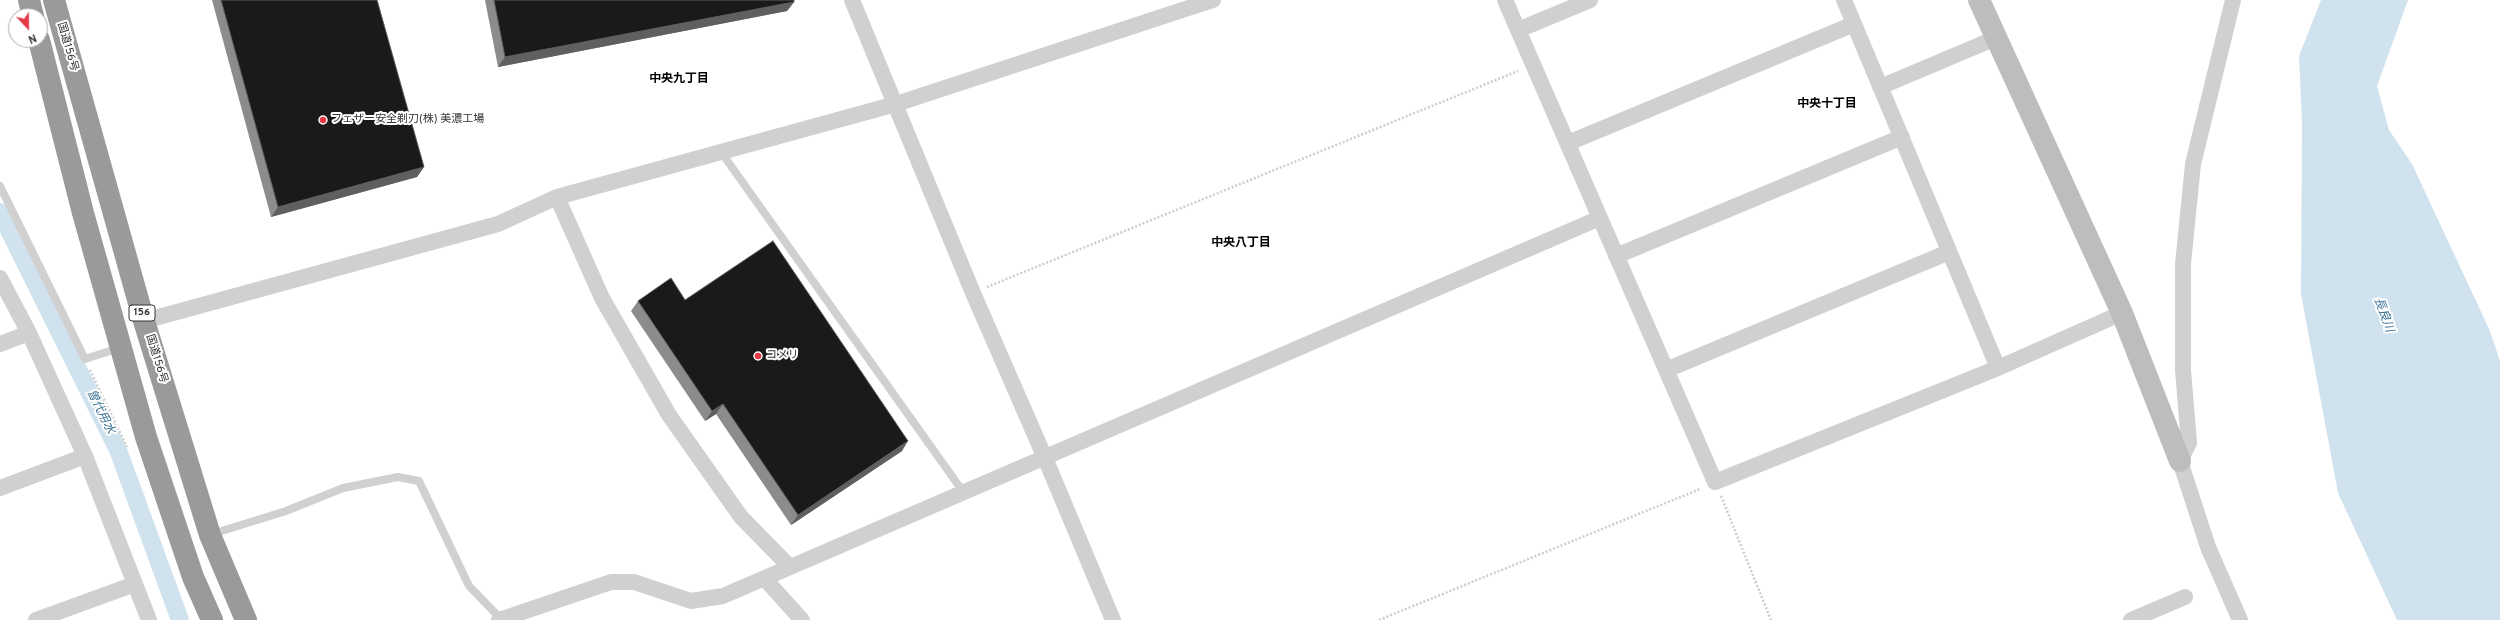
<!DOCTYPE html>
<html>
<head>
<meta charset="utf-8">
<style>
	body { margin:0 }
	#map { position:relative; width:2500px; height:620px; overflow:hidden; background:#fff; font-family:Overpass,sans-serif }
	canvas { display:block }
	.north { position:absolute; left:8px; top:8px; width:40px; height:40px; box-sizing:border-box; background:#fff; border:1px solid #adadad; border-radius:50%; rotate:158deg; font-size:11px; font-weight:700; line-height:16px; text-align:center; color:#333 }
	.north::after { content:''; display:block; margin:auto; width:14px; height:18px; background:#e63946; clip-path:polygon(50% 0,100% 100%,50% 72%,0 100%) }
</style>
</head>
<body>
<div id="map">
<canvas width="2500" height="620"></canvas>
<div class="north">N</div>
</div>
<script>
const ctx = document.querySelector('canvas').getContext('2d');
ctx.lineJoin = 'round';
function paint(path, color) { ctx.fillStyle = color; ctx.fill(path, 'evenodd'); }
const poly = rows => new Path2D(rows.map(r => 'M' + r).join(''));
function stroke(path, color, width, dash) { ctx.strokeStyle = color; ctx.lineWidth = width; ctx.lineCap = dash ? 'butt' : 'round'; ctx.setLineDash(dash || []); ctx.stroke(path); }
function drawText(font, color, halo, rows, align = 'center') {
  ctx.font = font + ' Overpass,"Noto Sans JP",sans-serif'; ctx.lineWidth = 4; ctx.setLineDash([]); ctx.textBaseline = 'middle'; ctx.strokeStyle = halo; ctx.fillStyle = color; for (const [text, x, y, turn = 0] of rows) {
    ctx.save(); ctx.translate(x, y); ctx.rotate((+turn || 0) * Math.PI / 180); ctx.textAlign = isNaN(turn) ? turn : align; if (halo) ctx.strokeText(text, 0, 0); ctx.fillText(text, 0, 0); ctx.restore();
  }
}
paint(poly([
	[2321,0,2408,0,2377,86,2389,130,2412,164,2490,331,2500,361,2500,620,2397,620,2338,493,2301,294,2302,124,2299,56]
]), '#cfe2ee');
stroke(poly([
	[0,212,118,450,180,620]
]), '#cfe2ee', 18);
stroke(poly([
	[987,287,1518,71],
	[90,370,127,447],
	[1721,496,1771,620],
	[1379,620,1700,489]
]), '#cdcdcd', 2.5, [2, 2]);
stroke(poly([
	[721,152,964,493],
	[0,186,85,359,119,348],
	[212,534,286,511,343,488,398,477,419,481,469,586,501,619]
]), '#d0d0d0', 8);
stroke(poly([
	[852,0,973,293,1045,458,1113,620],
	[1505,0,1715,482,1998,368,2122,313],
	[1844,0,1998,368],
	[2233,0,2193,164,2183,264,2183,370,2189,443,2180,461,2208,547,2240,620],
	[1518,30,1590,0],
	[1880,87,1996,38],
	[1568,143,1854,24],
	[1616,256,1902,137],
	[0,278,29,333,85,456,149,620],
	[144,321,498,224,557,197],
	[0,344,29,333],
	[1666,370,1949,252],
	[0,488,85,456],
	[789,566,741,517,669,415,602,298,557,197,896,104,1213,0],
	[765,579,802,620],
	[36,620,135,584],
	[499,620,611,582,634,582,691,601,723,596,1600,218],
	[2131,620,2185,597]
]), '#d0d0d0', 16);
stroke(poly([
	[1979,0,2122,313,2180,461]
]), '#bdbdbd', 22);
stroke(poly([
	[29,0,33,16],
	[54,0,144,321,210,535,246,620],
	[39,40,83,213,146,437,193,577,212,620]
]), '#9a9a9a', 22);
paint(poly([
	[212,0,377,0,424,167,417,177,271,217],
	[485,0,794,0,794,2,787,11,498,67],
	[685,300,902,451,791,525,716,414,705,421,631,311,638,301]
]), '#8c8c8c');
paint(poly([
	[794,2,787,11,498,67,505,57],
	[424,167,417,177,271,217,278,207],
	[723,404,716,414,705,421,712,411],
	[908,441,902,451,791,525,798,515]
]), '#5f5f5f');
const building = poly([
	[221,0,377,0,424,167,278,207,221,0],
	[494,0,794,0,794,2,505,57,494,0],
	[773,241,908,441,798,515,723,404,712,411,638,301,671,278,685,300,773,241]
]);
paint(building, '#1a1a1a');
stroke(building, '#5f5f5f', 1);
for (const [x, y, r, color] of [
	[323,120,4,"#e63946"],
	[758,356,4,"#e63946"]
]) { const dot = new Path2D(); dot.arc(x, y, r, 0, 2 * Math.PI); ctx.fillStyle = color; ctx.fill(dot); stroke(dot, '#fff', 1.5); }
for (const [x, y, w] of [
	[142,313,26]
]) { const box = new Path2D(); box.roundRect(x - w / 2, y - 8, w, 16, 3); ctx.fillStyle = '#fff'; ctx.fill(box); stroke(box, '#333', 1); }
drawText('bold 10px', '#333', null, [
	["156",142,313]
]);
drawText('11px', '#333', '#fff', [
	["国道156号",67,47,74],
	["国道156号",156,359,73]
]);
drawText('11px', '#333', '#fff', [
	["フェザー安全剃刀(株) 美濃工場",331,120],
	["コメリ",766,356]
], 'left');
drawText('bold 12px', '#000', '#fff', [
	["中央九丁目",679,80],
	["中央十丁目",1827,105],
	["中央八丁目",1241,244]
]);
drawText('italic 12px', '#3f7597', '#fff', [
	["長良川",2383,315,70],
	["曽代用水",100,412,64]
]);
</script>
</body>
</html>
